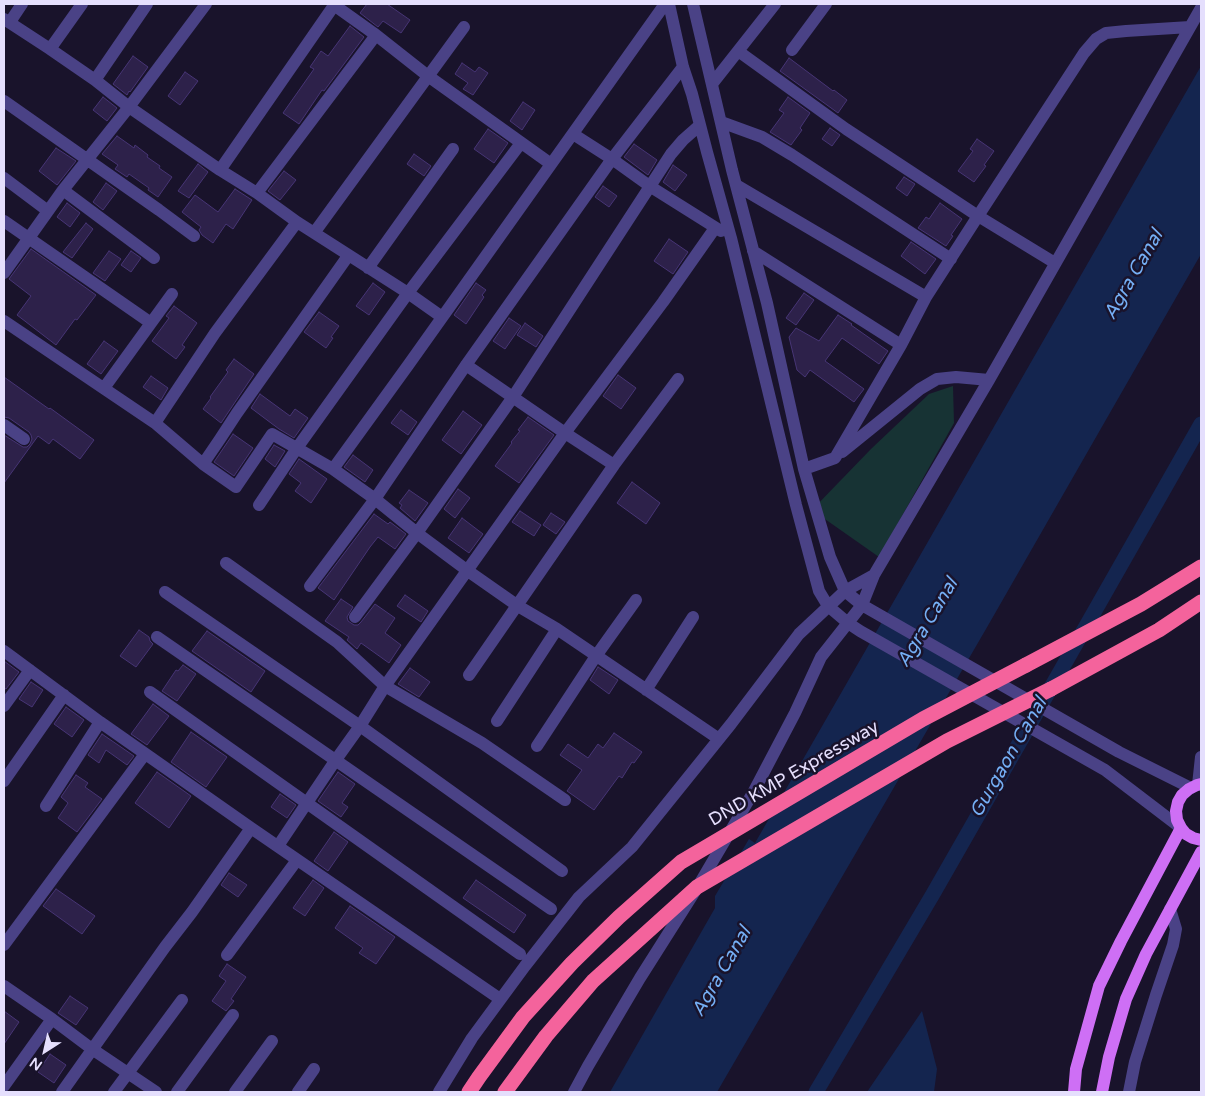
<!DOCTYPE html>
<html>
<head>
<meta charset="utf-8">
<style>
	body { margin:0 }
	#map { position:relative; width:1205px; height:1096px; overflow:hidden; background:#19132b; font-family:"Varela Round",sans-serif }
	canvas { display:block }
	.frame { position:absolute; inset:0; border:5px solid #e5dffd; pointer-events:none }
	.north { position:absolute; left:20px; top:1026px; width:50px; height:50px; -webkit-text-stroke:4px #19132b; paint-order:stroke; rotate:215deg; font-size:14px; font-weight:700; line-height:20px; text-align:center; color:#e5dffd }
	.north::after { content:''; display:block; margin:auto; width:18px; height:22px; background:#e5dffd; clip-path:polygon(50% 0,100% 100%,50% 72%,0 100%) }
</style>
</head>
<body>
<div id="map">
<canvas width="1205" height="1096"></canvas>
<div class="frame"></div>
<div class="north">N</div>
</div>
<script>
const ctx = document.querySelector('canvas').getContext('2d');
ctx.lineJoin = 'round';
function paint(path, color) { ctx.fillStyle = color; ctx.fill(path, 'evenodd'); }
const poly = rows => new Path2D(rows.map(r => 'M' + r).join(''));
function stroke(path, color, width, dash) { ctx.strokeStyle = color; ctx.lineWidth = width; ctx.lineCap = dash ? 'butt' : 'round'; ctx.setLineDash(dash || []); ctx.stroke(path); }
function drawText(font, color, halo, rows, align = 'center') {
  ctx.font = font + ' "Varela Round",sans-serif'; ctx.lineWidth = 5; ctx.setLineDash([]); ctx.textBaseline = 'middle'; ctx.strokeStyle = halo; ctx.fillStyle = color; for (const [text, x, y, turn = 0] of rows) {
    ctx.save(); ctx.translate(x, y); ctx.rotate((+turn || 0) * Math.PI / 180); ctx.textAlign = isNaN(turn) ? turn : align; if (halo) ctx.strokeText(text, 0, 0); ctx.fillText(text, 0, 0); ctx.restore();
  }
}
paint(poly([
	[953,386,954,423,879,557,812,510,871,449,929,394]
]), '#173334');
paint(poly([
	[1201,66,1201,254,986,629,717,1092,610,1092,715,908,715,896,749,839,755,843],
	[922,1011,937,1069,934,1092,867,1092]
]), '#14254f');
stroke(poly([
	[816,1092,933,894,1097,607,1201,424]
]), '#14254f', 15);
const building = poly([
	[367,4,387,4,410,20,401,33,383,21,378,27,360,13,367,4],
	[350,26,364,37,324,91,322,90,299,124,283,113,314,69,310,67,321,51,328,56,350,26],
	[133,56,148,67,130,92,129,91,127,95,113,84,133,56],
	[789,58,833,91,834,90,847,100,838,113,780,71,789,58],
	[462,63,475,72,479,67,488,73,473,95,463,89,468,83,455,74,462,63],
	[185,72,198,81,180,105,168,96,185,72],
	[103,97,117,108,107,121,93,110,103,97],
	[788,97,810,113,800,128,802,130,791,145,770,132,784,113,779,110,788,97],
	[523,102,535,110,522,130,510,121,523,102],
	[830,128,840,135,832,146,822,139,830,128],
	[488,129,508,143,494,163,474,149,488,129],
	[117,136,134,148,135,145,148,155,147,157,160,166,159,168,172,177,158,197,148,190,149,188,129,174,127,177,115,169,118,165,102,154,117,136],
	[977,139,994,151,984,165,986,166,974,182,958,171,973,151,970,149,977,139],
	[634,144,657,160,648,175,624,157,634,144],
	[56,148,76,161,57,185,39,171,56,148],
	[414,154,431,166,424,176,407,164,414,154],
	[198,164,208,172,189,198,178,191,198,164],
	[673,165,687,175,675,191,663,182,673,165],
	[284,171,296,180,280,200,268,191,284,171],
	[904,177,915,184,907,196,896,188,904,177],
	[106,183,117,191,103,210,93,202,106,183],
	[603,186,617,196,609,207,595,197,603,186],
	[235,189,252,200,233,229,226,224,213,243,202,235,199,230,201,227,182,212,195,195,218,212,235,189],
	[67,203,80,213,70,227,57,217,67,203],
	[940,203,962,219,951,235,953,236,946,246,918,228,926,217,929,219,940,203],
	[86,223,93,229,72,258,63,252,86,223],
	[669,239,688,252,673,274,654,261,669,239],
	[911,242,936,259,925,274,901,256,911,242],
	[31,249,96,295,77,320,75,319,56,345,17,315,31,296,9,279,31,249],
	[109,251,121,259,105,281,93,273,109,251],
	[131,251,141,258,131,272,121,265,131,251],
	[373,283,385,292,369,315,356,306,373,283],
	[476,283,486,290,482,295,484,297,466,324,454,315,476,283],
	[804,293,814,300,796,325,786,318,804,293],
	[174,306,197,323,182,345,185,347,176,359,152,341,169,318,166,316,174,306],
	[319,312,339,326,331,337,333,338,326,348,304,332,319,312],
	[838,315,852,324,851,325,888,351,879,364,842,338,825,361,864,389,854,402,810,370,805,377,797,370,789,337,796,328,819,341,838,315],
	[509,318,521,326,505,349,493,341,509,318],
	[525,323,543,336,536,347,517,335,525,323],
	[104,341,118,351,101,374,87,364,104,341],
	[234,359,254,374,221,423,203,409,211,398,210,397,228,372,226,370,234,359],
	[618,375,636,388,621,409,603,396,618,375],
	[151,376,168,388,161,400,143,387,151,376],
	[4,377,49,409,50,408,94,440,80,459,53,439,49,444,38,436,4,483,4,435,23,447,27,447,30,444,32,439,31,435,29,432,9,418,4,417,4,377],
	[260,394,290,416,295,409,308,418,294,438,279,429,251,408,260,394],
	[401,410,417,422,408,435,391,423,401,410],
	[463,411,482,425,461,454,442,440,463,411],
	[528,417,554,435,519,483,495,466,512,443,511,442,520,431,518,430,528,417],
	[233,434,253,448,234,476,214,462,233,434],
	[274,445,285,451,275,467,265,459,274,445],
	[353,455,373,470,365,482,344,467,353,455],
	[299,459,327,479,311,503,295,491,301,483,289,474,299,459],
	[632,482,660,503,646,524,617,503,632,482],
	[458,489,470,498,455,518,444,509,458,489],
	[409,490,428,503,415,521,400,508,402,505,399,503,409,490],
	[520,511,541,525,534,536,512,522,520,511],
	[551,513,565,522,556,534,543,525,551,513],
	[374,514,388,524,390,522,406,534,395,549,378,537,370,547,334,600,318,588,374,514],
	[462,518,483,534,469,553,448,538,462,518],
	[405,595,428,611,421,622,397,606,405,595],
	[341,599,353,607,347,617,348,621,354,625,358,625,361,622,375,604,395,618,385,633,401,645,389,663,361,643,357,649,347,640,349,637,325,621,341,599],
	[139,630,149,637,150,641,153,644,136,667,120,656,139,630],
	[207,631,265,671,251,692,192,651,207,631],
	[4,661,19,672,6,689,4,688,4,661],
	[183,665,196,674,177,701,162,691,176,670,178,671,183,665],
	[598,667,618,680,609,694,590,680,598,667],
	[410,668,430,682,419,697,398,684,410,668],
	[31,682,43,690,32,707,19,699,31,682],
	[153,704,169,716,147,745,131,734,153,704],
	[66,707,84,720,72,737,54,724,66,707],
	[191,732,227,757,206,787,171,762,191,732],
	[614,733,642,752,634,763,632,762,622,778,619,776,594,810,567,791,582,770,560,755,568,744,588,758,598,744,603,748,614,733],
	[102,734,134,756,127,765,106,750,99,763,88,755,102,734],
	[157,772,191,796,169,828,135,803,157,772],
	[338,772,355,784,342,803,348,807,341,817,318,801,338,772],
	[76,775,88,783,85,787,102,799,77,832,58,818,68,803,61,797,76,775],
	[280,794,296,805,287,818,271,807,280,794],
	[334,832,348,842,328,871,314,861,334,832],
	[229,873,247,885,238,897,221,885,229,873],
	[313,880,324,888,305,916,293,908,313,880],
	[476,880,526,915,514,933,463,898,476,880],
	[56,889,95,916,82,934,43,906,56,889],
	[350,906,395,937,376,964,359,953,363,948,335,928,350,906],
	[227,964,246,977,231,999,234,1001,226,1011,212,1001,226,981,219,976,227,964],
	[70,996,88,1008,76,1025,58,1013,70,996],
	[4,1011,19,1022,4,1044,4,1011],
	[50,1054,66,1065,54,1083,38,1072,50,1054]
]);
paint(building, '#2d214a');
stroke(building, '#473575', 1);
stroke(poly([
	[669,4,683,67,692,94,707,152,731,238,796,505,819,591,828,606,848,623,860,631,1105,770,1181,828],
	[693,4,732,170,767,303,804,469,830,557,845,591,862,605,1119,752,1191,788],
	[4,19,50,49,95,80,129,107,220,170,257,193,297,222,408,293,442,317],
	[10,22,22,4],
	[376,35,428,76,551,164],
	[50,49,82,4],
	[792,50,826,4],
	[738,51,846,129,978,216,1055,263],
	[95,80,147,4],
	[712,84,775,4],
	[4,101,159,210,194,236],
	[721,122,762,137,792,155,951,259],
	[573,134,612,159,651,187,721,231],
	[220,170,335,4],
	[4,178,48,211],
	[736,185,926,297],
	[63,190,154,258],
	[257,193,376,35,334,5],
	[4,221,151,323],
	[314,233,464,27],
	[753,251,901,345],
	[368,268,453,149],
	[4,273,63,190,129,107,206,4],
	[4,321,155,423,203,464,236,487,272,434,333,469,375,499,417,533,468,571,518,606,557,629,719,739],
	[466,365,565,433,614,465],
	[104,388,172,294],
	[155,423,215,333,297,222],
	[4,425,24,439],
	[842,452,920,389,937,379,956,377,989,380],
	[203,464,220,439,237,413,348,256],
	[333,469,409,364,665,4],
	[804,469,835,458,901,345,926,297,978,216,1084,53,1096,39,1106,33,1126,31,1190,27],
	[259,505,297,448,408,293,521,143],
	[226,563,337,642,385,686,482,743,565,800],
	[310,586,375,499,466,365,612,159,683,67],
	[165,592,360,726,562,871],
	[355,617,417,533,513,397,671,154,683,140,700,125],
	[157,637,551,909],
	[4,651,100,722,251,828,500,999],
	[469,675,614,465,678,379],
	[646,690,693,617],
	[150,692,520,954],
	[4,706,30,670],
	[497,721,557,629],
	[537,746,596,656,636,600],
	[4,781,64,695],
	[1198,785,1201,757],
	[46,806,100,722],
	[278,846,335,761,360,726,385,686,565,433,663,302,715,228],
	[4,945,145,754],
	[227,955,297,860],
	[4,986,52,1019,92,1049,156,1092],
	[4,1086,52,1019],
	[62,1092,165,947,192,912,251,828],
	[114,1092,182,1000],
	[177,1092,233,1015],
	[235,1092,272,1041],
	[298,1092,314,1069],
	[439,1092,472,1038,525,966,579,897,632,847,731,724,799,634,845,591,874,575],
	[574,1092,588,1066,640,978,697,888,754,791,795,713,821,657,862,605,874,575,989,380,1201,8],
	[1129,1092,1135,1062,1156,995,1173,945,1176,929,1170,909]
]), '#4a4286', 12);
stroke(poly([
	[1201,784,1197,785,1189,789,1182,795,1178,802,1176,811,1177,820,1181,828,1186,834,1193,838,1201,840],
	[1074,1092,1076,1069,1099,986,1121,941,1181,828],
	[1102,1092,1109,1057,1126,999,1146,954,1201,852]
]), '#ce6ff5', 12);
stroke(poly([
	[1026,665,1141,604,1201,567],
	[1051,689,1159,630,1201,602]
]), '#f4639c', 15);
stroke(poly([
	[469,1092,479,1077,523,1017,572,963,619,917,681,862,923,719,1026,665],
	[505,1092,546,1036,593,981,697,887,947,741,1051,689]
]), '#f4639c', 15);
drawText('18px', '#e5dffd', '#19132b', [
	["DND KMP Expressway",794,774,-30]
]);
drawText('italic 19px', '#75aff5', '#19132b', [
	["Agra Canal",1134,275,-60],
	["Agra Canal",928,623,-59],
	["Gurgaon Canal",1009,758,-60],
	["Agra Canal",722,972,-60]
]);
</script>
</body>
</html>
